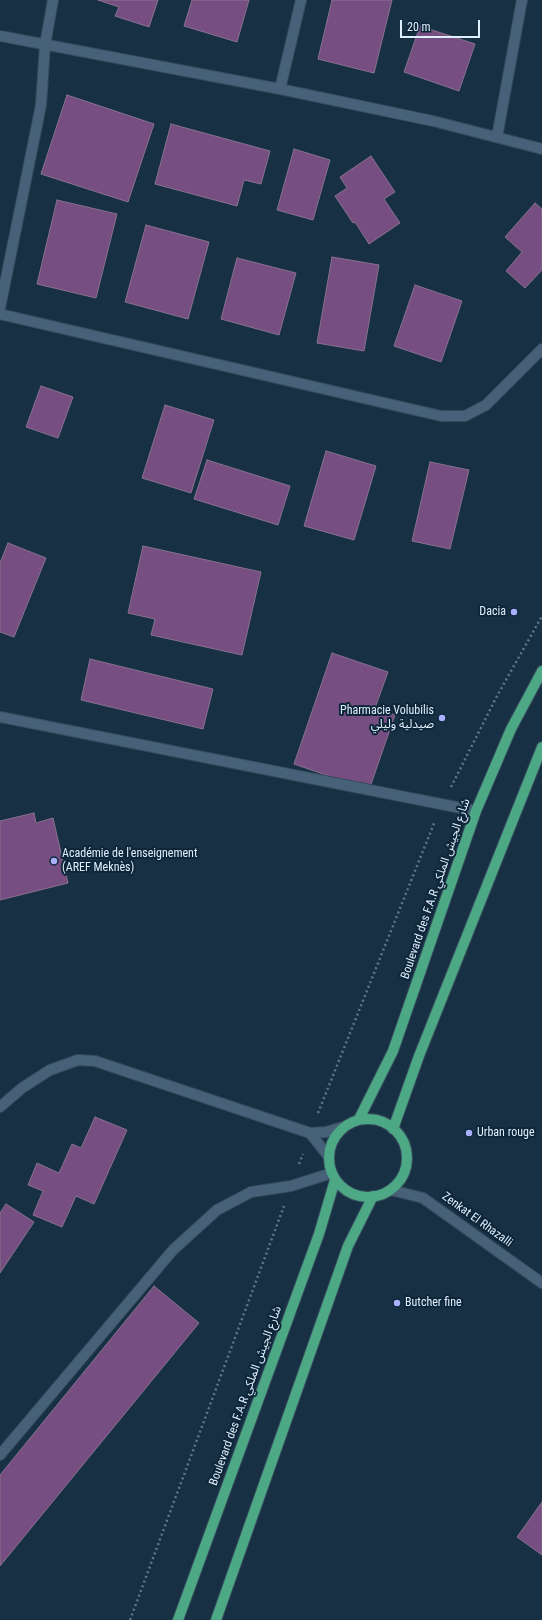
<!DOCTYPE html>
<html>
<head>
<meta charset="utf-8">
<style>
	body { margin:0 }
	#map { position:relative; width:542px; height:1620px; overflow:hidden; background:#173044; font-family:"Roboto Condensed",sans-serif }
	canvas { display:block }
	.scale { position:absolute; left:400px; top:20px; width:80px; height:18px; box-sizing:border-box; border:2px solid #e0effd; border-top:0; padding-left:5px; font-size:12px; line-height:14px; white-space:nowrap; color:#e0effd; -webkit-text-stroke:3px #0d263a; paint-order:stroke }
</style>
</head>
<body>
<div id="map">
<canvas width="542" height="1620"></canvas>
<div class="scale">20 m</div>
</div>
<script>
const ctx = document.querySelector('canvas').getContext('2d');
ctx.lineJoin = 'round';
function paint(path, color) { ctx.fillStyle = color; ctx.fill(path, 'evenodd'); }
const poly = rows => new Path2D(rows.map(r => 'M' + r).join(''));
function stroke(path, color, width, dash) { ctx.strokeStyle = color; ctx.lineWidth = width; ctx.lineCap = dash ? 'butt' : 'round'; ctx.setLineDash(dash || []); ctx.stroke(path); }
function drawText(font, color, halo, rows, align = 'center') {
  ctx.font = font + ' "Roboto Condensed","Noto Sans Arabic",sans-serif'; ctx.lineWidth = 4; ctx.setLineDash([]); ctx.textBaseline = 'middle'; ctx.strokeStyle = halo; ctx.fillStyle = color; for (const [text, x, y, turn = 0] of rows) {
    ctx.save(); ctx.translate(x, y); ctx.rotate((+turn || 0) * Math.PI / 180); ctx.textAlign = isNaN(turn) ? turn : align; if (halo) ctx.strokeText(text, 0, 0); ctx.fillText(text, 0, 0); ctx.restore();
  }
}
const building = poly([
	[98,0,158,0,149,27,115,16,119,7,98,0],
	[192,0,249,0,237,42,184,26,192,0],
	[332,0,392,0,374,73,318,59,332,0],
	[420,26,475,44,459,91,404,72,420,26],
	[67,95,154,124,128,202,41,174,67,95],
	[171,124,270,151,261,184,244,180,237,206,155,184,171,124],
	[294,149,330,160,313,220,277,210,294,149],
	[371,156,395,192,384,199,400,223,369,244,355,222,353,223,335,196,347,188,340,177,371,156],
	[57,200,117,214,96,298,37,284,57,200],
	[535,203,542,209,542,270,525,288,506,271,522,252,505,237,535,203],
	[146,225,209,242,188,319,125,302,146,225],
	[332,257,379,265,364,351,317,343,332,257],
	[237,258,296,273,279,335,221,319,237,258],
	[415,285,462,301,441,362,394,346,415,285],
	[41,386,73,397,58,438,26,427,41,386],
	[165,405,214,420,191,493,142,478,165,405],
	[326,451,376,466,354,540,304,526,326,451],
	[207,460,290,486,278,525,194,499,207,460],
	[430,462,469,470,450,549,412,541,430,462],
	[8,543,46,558,14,637,0,632,0,563,8,543],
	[143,546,261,572,242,655,151,635,155,619,128,613,143,546],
	[332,653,388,672,375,708,395,715,369,790,294,764,332,653],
	[90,659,213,689,203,729,81,700,90,659],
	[34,813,36,823,53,818,68,883,0,900,0,821,34,813],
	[95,1117,127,1130,94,1204,76,1196,62,1227,33,1215,43,1191,28,1185,37,1163,59,1173,72,1144,81,1148,95,1117],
	[6,1204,34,1222,0,1273,0,1213,6,1204],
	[154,1286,199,1323,0,1566,0,1475,154,1286],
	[542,1502,542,1555,517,1537,542,1502]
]);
paint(building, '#764e81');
stroke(building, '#88728e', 1);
const minor = poly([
	[0,36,280,89,433,121,542,149],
	[280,89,301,0],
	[497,137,522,0],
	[0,308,41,105,45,45,53,0],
	[0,314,441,416,465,416,486,405,542,349],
	[0,717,476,811],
	[0,1107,22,1088,50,1070,78,1060,95,1061,310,1133],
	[329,1157,310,1133,326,1132,343,1127],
	[391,1190,423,1198,542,1283],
	[0,1455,173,1250,217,1210,251,1192,291,1186,332,1173]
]);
const major = poly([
	[359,1119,393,1051,476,811,511,729,542,671],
	'329 1158a39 39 0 1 1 78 0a39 39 0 1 1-78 0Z',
	[393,1129,419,1056,542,747],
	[178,1620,319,1234,335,1180],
	[216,1620,348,1246,373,1196]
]);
stroke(minor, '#374b5d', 12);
stroke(major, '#374b5d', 12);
stroke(poly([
	[451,787,497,696,542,616],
	[318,1113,435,821],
	[299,1164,303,1154],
	[130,1620,284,1206]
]), '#617688', 2.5, [2, 3]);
stroke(minor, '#476178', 10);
stroke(major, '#4ca885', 10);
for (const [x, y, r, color] of [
	[514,612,4,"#aab0fc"],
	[442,718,4,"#aab0fc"],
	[54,861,4,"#aab0fc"],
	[469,1133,4,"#aab0fc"],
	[397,1303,4,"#aab0fc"]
]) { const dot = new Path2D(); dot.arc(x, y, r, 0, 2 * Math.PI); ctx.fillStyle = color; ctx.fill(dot); stroke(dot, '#0d263a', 1.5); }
drawText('12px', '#e0effd', '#0d263a', [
	["Dacia",506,612,"right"],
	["Pharmacie Volubilis",434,711,"right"],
	["صيدلية وليلي",434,725,"right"],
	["Académie de l'enseignement",62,854],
	["(AREF Meknès)",62,868],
	["Urban rouge",477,1133],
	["Butcher fine",405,1303]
], 'left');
drawText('12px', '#e0effd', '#0d263a', [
	["Boulevard des F.A.R شارع الجيش الملكي",436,889,-71],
	["Zenkat El Rhazalli",477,1220,36],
	["Boulevard des F.A.R شارع الجيش الملكي",246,1396,-70]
]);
</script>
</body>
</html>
